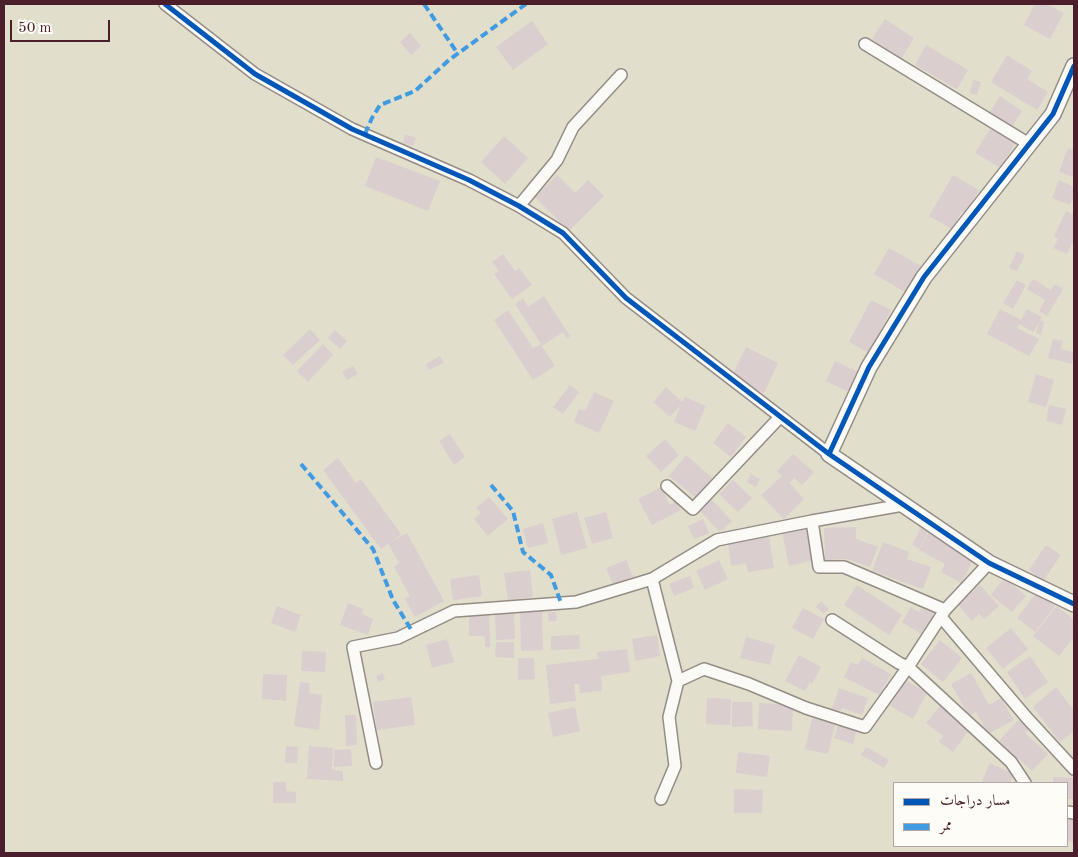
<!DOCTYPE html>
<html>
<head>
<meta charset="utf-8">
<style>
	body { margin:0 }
	#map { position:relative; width:1078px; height:857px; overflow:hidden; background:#e2decc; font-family:"Old Standard TT",Amiri,serif }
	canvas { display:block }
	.frame { position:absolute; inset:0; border:5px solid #4a1f2b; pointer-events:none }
	.legend { position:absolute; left:893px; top:782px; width:175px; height:65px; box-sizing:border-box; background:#fdfcf7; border:1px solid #b5a4a5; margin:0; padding:6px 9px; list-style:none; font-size:15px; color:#4a1f2b }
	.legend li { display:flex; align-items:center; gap:10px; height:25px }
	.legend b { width:25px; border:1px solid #b5a4a5 }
	.scale { position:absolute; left:10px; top:20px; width:100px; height:22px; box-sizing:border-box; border:2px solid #4a1f2b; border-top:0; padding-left:6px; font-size:15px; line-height:18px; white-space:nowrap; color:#4a1f2b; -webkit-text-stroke:4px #fdfcf7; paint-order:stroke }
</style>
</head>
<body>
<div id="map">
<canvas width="1078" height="857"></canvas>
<div class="frame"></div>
<ul class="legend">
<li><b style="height:6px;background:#0057b8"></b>مسار دراجات</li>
<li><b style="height:6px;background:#409be1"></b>ممر</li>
</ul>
<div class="scale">50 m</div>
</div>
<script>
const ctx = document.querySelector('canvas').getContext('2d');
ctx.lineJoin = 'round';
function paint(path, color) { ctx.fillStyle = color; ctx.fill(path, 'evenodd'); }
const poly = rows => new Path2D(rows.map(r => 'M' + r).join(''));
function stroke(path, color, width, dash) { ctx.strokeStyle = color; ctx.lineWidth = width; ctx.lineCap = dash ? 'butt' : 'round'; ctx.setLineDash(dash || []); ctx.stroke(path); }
paint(poly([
	[1035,4,1046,4,1064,13,1050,39,1024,25],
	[885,19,914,38,901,59,872,39],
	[532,21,548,44,513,70,496,47],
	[410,33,421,46,411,55,400,42],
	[926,45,968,70,957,89,915,65],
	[1007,55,1032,71,1027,79,1048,92,1037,110,991,82],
	[973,80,981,82,977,95,970,93],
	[1000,96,1022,111,1011,128,989,113],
	[990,129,1015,143,1001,168,975,153],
	[405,134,416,138,413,146,403,143],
	[504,136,528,158,505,184,481,162],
	[1068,148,1074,150,1074,177,1059,172],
	[376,157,440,181,428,211,365,186],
	[557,175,575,193,588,180,604,196,569,231,535,197],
	[953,175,979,190,965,213,962,211,952,229,929,216],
	[1059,180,1074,187,1074,195,1070,205,1052,198],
	[1066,211,1074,215,1074,227,1073,231,1074,232,1074,239,1067,254,1053,248,1058,239,1054,236],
	[889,248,921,266,905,292,874,274],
	[1017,251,1025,255,1017,271,1009,268],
	[503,254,515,271,519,268,532,285,512,299,494,274,499,271,492,262],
	[1033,279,1051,290,1055,284,1063,289,1047,316,1039,311,1045,300,1027,289],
	[1017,280,1026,285,1013,309,1003,303],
	[544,296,570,336,567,339,563,332,542,346,555,366,533,380,494,320,508,310,533,348,541,344,515,304,523,298,528,307],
	[871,300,891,310,869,353,849,342],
	[1000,309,1021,320,1027,309,1042,317,1040,320,1044,322,1041,335,1036,333,1040,321,1033,332,1019,324,1017,328,1039,339,1029,356,987,334],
	[310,329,320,340,293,365,283,355],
	[335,330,347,341,340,349,328,338],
	[1053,339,1063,341,1061,349,1074,352,1072,364,1048,358],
	[323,344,333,355,308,382,297,371],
	[746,347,778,363,764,393,731,378],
	[440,356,444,363,429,370,426,364],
	[835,361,861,373,851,393,826,381],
	[353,366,358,374,347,380,342,372],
	[1036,374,1054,380,1046,407,1028,402],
	[570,385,579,392,563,414,553,407],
	[666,387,682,402,685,397,706,406,695,431,674,422,681,405,670,417,653,402],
	[594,392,614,401,599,433,574,422,579,409,585,411],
	[1049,405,1066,409,1062,425,1046,421],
	[728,423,746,437,731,457,713,443],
	[450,434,465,457,454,465,439,441],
	[665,439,679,455,661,472,646,456],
	[793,454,814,472,802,485,794,478,790,483,785,478,804,499,784,519,761,495,782,476,777,471],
	[686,455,716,481,700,501,669,476],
	[338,458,356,483,361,479,401,534,381,549,323,470],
	[751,474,760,479,756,487,747,482],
	[733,480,752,498,738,512,719,494],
	[661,487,670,505,676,501,681,510,652,525,638,499],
	[489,497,508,519,488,536,474,519,481,513,476,508],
	[712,500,732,521,720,532,700,511],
	[577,512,587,548,561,555,552,519],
	[606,512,613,538,592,544,584,518],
	[703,519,709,533,694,539,688,526],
	[543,523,548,543,528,548,523,529],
	[807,525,814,560,789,566,782,531],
	[922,526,929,530,919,549,912,545],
	[856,527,856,539,878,547,870,567,847,559,825,560,824,528],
	[930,530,976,555,961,583,941,572,945,564,919,550],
	[407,533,444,601,415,617,405,599,410,596,394,567,399,563,388,543],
	[769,536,774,568,748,572,746,563,731,566,728,543],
	[883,542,909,552,907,559,931,567,923,589,872,571],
	[1046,545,1061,555,1043,581,1029,570],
	[626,560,633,577,613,584,606,568],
	[719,560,728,579,705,590,696,571],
	[530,570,533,597,508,600,504,573],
	[479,575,482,596,453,600,450,579],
	[690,576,694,588,674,596,669,584],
	[1004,578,1026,596,1012,612,991,595],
	[857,585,902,615,889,635,844,605],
	[980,585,999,606,984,619,979,614,972,621,958,605],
	[1037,592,1055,606,1035,632,1017,618],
	[821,601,829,609,824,614,816,607],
	[348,603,363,609,362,614,373,619,368,635,340,625],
	[923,605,934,613,921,634,902,622,911,607,919,612],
	[277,606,301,615,295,632,271,623],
	[1057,606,1074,620,1074,637,1059,656,1033,636],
	[803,608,824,619,813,639,792,628],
	[542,610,543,650,521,651,520,611],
	[514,612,515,639,496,640,495,613],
	[548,612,556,612,557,621,549,621],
	[489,615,490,647,485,647,485,636,469,636,469,616],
	[1011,628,1028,649,1003,669,986,648],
	[579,635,580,649,551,650,551,636],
	[657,635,660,656,635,661,632,639],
	[746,637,775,645,770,665,740,658],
	[447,639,454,662,432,668,426,645],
	[940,640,962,658,943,682,921,664],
	[496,642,514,642,514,658,495,657],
	[627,649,630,672,601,676,602,691,580,693,579,684,574,684,576,701,550,704,546,665,598,659,597,652],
	[302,651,326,652,325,672,301,671],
	[799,655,821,667,812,684,810,682,805,691,785,681],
	[1030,656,1048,682,1025,699,1007,672],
	[518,658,534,658,535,679,518,680],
	[862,658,891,674,879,695,844,677,851,662,858,665],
	[383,673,385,679,378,682,376,676],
	[971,673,989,705,1001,698,1014,720,988,734,976,712,969,716,951,684],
	[263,674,287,675,286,701,262,699],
	[905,680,927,693,913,719,890,706],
	[300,682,310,683,309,693,322,695,319,730,294,726],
	[1056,687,1074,711,1074,731,1060,742,1033,707],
	[839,688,868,698,862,715,842,708,840,711,832,709],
	[411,697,415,725,377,730,373,702],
	[707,698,731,699,730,725,706,724],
	[732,702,752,702,753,726,732,727],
	[759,703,793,705,792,731,758,729],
	[940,706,970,729,953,752,939,742,943,736,926,723],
	[575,707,580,731,553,737,548,713],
	[345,715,356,715,357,745,346,746],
	[813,715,836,720,828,754,805,749],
	[1019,719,1029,729,1025,733,1048,754,1032,771,999,741],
	[840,720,858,726,853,744,834,738],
	[286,746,298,747,297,763,285,763],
	[309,746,333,748,332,770,343,771,343,781,307,779],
	[866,747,889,760,884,768,861,755],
	[351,749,352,766,334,767,334,750],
	[738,752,770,756,767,777,736,773],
	[990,763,1014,774,1010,783,981,783],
	[1053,777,1074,778,1073,799,1067,799,1067,783,1053,783],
	[273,782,286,782,286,791,296,792,296,803,273,803],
	[734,789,763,790,762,813,734,813],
	[1067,820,1074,820,1074,842,1067,841]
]), '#dacecf');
const street = poly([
	[165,4,255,74,352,129,469,180,519,206,563,233,626,298,829,454],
	[865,44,1029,144],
	[519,206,557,160,573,127,621,75],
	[667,486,693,509,780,417],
	[812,521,819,567,844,567,945,610],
	[652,579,678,681,669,717,675,766,661,799],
	[941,617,1027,718,1074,769],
	[832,620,899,663,908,667,1011,762,1025,783],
	[678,681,704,669,749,684,806,708,865,727,908,667,945,610,989,563],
	[376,763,353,647,398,638,454,611,576,602,652,579,717,540,812,521,903,505],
	[1067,812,1074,813]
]);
const secondary = poly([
	[1074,66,1053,114,924,277,869,367,829,454,989,563,1074,604]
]);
stroke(street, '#958c85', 14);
stroke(secondary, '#958c85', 18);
stroke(street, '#fbfaf7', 11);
stroke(secondary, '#fbfaf7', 15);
stroke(poly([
	[424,4,458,54],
	[365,134,372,118,380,105,415,91,449,60,526,4],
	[301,464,373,549,393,600,412,631],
	[491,485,513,511,523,552,551,575,561,603]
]), '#409be1', 4, [8, 4]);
stroke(poly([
	[165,4,255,74,352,129,469,180,519,206,563,233,626,298,829,454],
	[1074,66,1053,114,924,277,869,367,829,454,989,563,1074,604]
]), '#0057b8', 5);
</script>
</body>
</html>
